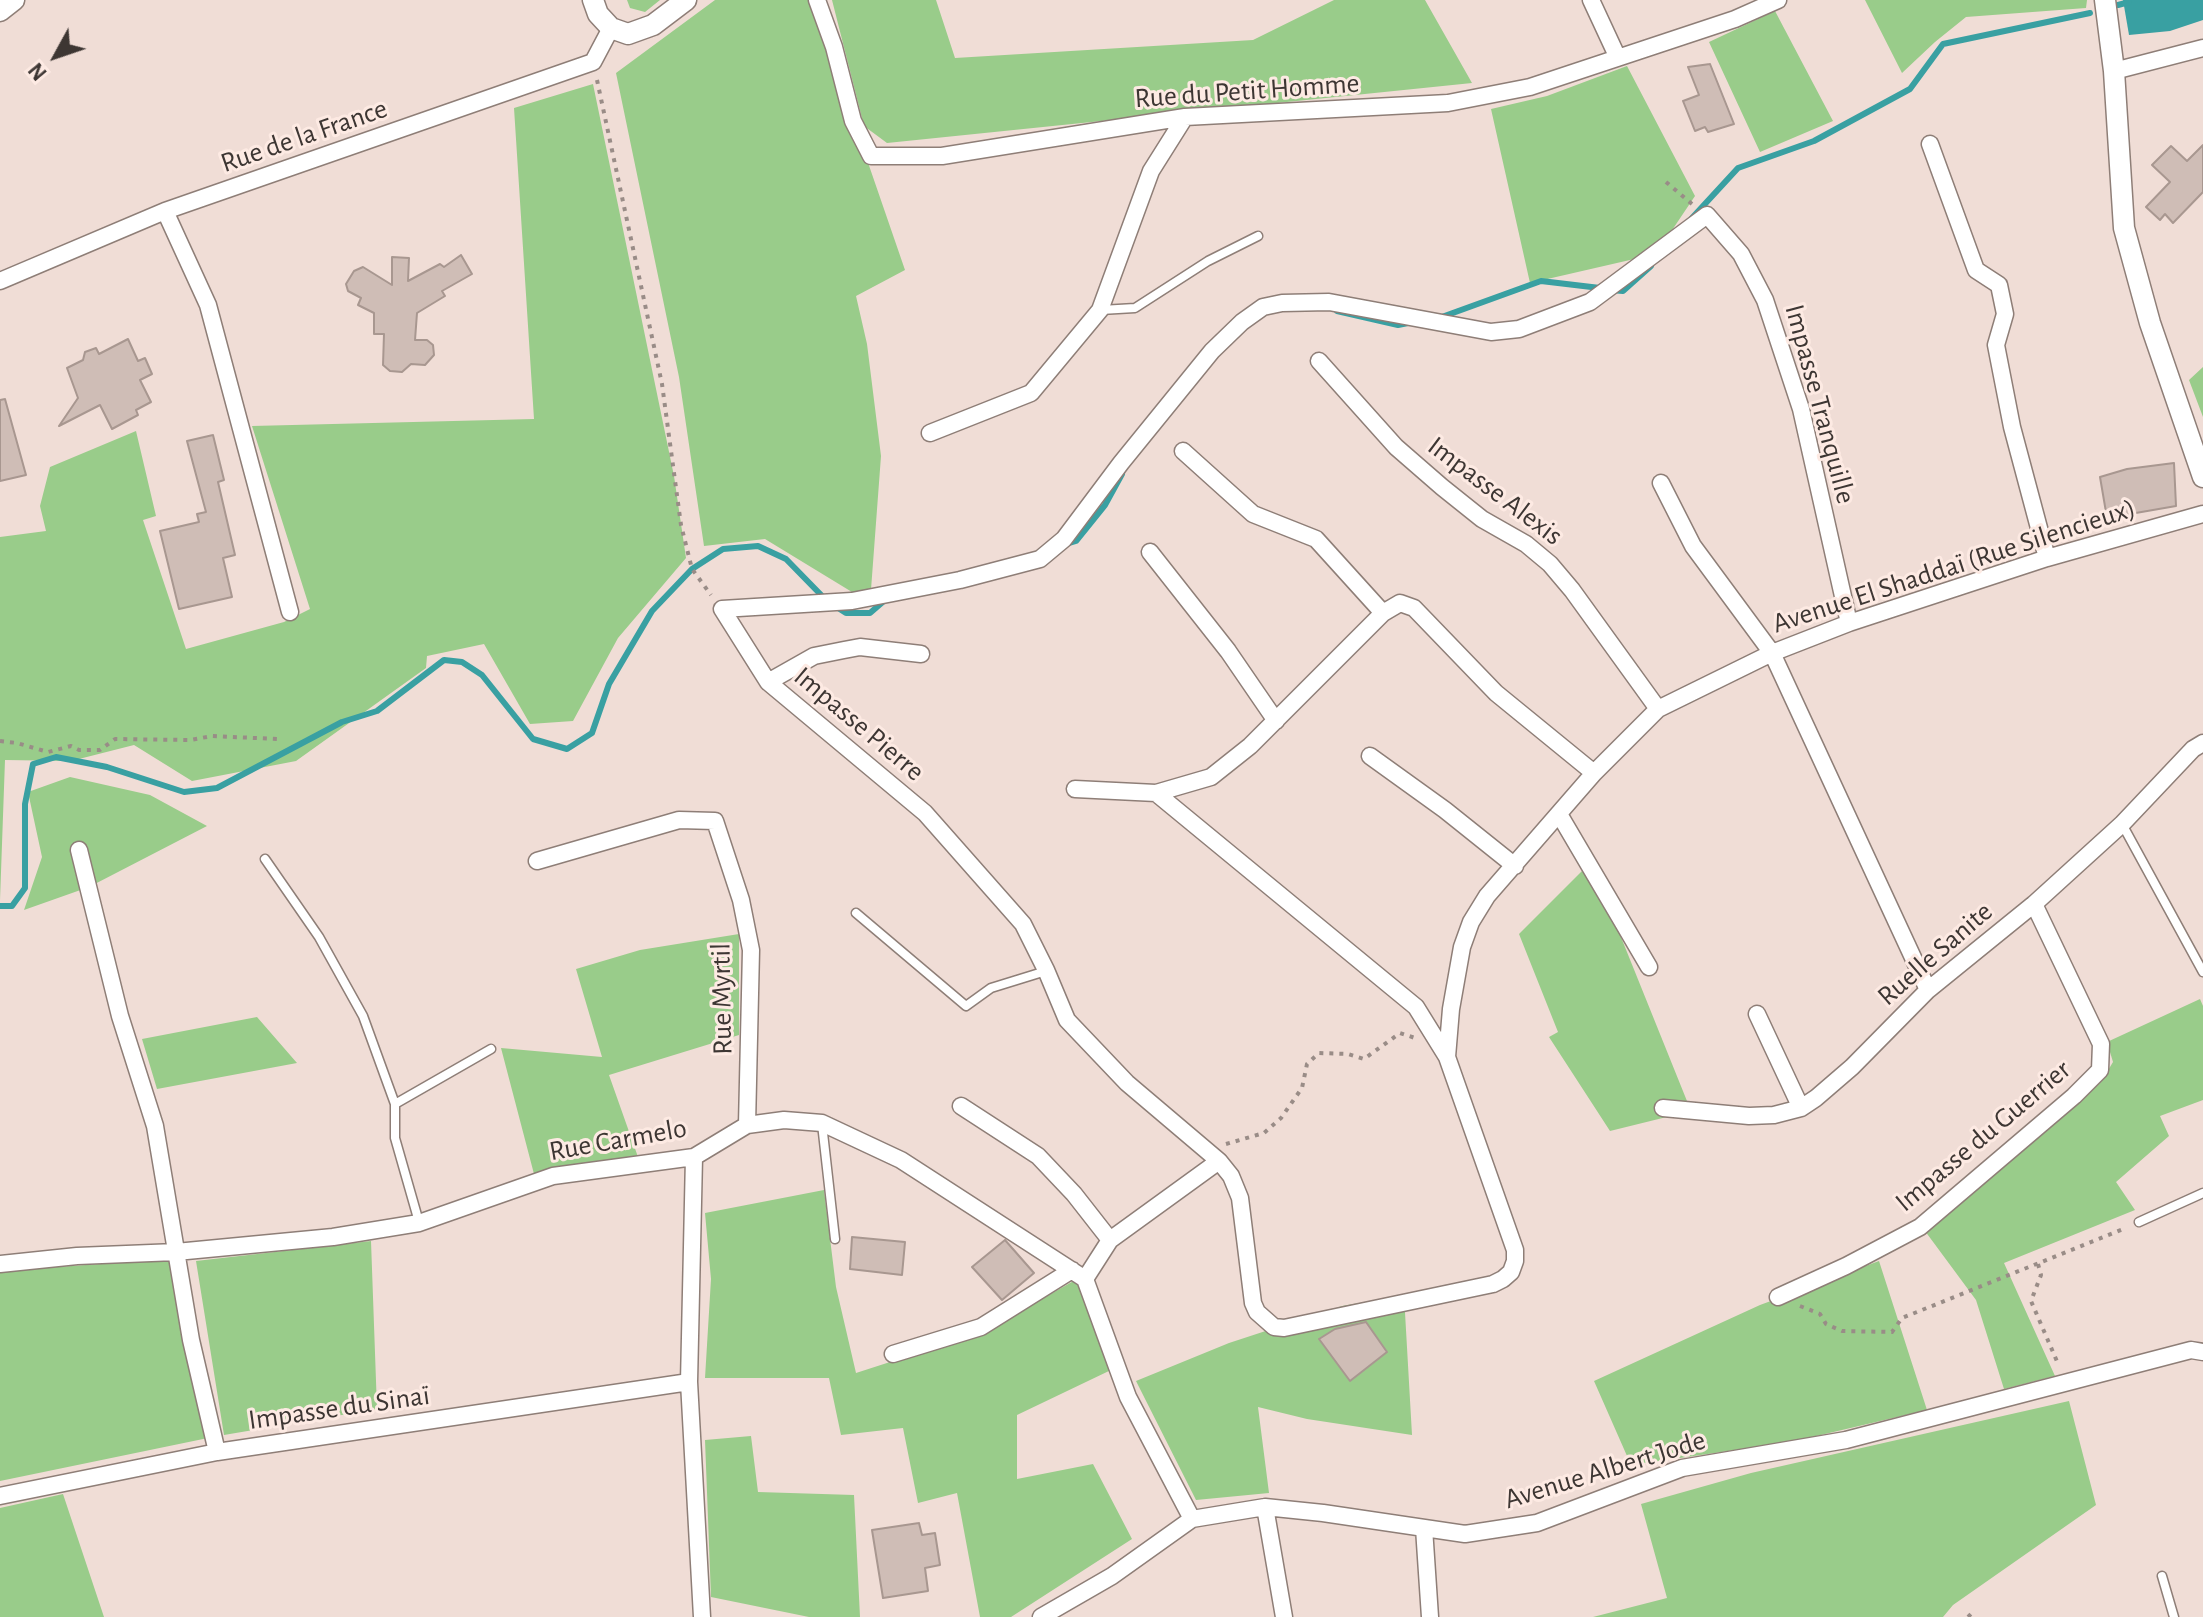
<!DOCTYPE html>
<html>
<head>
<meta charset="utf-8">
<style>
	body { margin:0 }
	#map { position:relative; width:2203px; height:1617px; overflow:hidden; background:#f0ddd6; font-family:"Alegreya Sans",sans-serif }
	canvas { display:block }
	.north { position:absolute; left:16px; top:16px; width:80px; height:80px; -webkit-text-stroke:6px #fdeae3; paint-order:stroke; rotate:230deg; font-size:22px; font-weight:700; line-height:32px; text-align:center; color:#3d3633 }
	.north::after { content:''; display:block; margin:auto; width:28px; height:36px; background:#3d3633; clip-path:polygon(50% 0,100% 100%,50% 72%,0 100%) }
</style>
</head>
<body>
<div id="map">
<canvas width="2203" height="1617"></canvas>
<div class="north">N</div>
</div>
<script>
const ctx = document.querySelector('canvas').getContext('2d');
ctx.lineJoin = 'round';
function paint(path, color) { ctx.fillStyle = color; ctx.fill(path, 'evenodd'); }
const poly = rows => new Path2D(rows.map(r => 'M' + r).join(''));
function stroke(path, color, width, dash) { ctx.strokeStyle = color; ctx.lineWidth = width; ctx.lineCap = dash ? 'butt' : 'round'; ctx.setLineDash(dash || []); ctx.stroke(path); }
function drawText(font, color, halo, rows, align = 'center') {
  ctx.font = font + ' "Alegreya Sans",sans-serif'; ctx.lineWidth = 6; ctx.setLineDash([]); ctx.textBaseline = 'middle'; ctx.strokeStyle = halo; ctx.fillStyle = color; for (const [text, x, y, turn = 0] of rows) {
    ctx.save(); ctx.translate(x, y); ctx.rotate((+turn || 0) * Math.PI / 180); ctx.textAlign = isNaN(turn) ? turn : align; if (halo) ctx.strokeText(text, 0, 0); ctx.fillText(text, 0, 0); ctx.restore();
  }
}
paint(poly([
	[627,0,660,0,645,12,630,8],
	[715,0,812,0,905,270,856,296,867,344,881,456,870,603,765,539,704,546,679,377,616,73],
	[832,0,936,0,955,58,1253,40,1334,0,1425,0,1472,83,887,143,864,126],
	[1865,0,2087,0,2086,8,1966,17,1935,42,1902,73],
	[1775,11,1833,121,1760,152,1709,42],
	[1627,66,1695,196,1656,254,1530,283,1491,109,1547,96],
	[593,84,674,476,686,558,618,638,573,721,530,724,484,644,427,656,426,668,296,761,192,781,134,745,71,761,5,760,0,900,0,537,46,531,40,506,50,467,136,431,156,516,143,520,186,649,284,622,310,609,252,426,534,419,514,108],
	[2203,367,2203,417,2189,380],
	[70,777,150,795,207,826,89,887,24,910,42,857,28,792],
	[1583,870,1604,895,1691,1111,1610,1131,1549,1037,1558,1032,1519,934],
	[739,934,739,1035,609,1075,638,1157,534,1174,501,1048,602,1057,576,969,640,950],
	[2200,999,2203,1006,2203,1100,2160,1116,2169,1136,2116,1182,2135,1210,2004,1263,2055,1376,2004,1389,1976,1300,1925,1231,2101,1082,2113,1062,2107,1042],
	[257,1017,297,1063,157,1089,142,1039],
	[824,1190,836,1287,856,1373,986,1331,1077,1279,1111,1370,1017,1415,1017,1479,1093,1464,1132,1539,1011,1617,980,1617,957,1493,918,1503,903,1428,841,1435,829,1378,705,1378,711,1279,705,1213],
	[371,1241,377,1409,224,1435,196,1261],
	[171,1259,208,1438,0,1481,0,1271],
	[1879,1261,1927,1410,1791,1442,1631,1465,1594,1381,1760,1305],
	[1404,1295,1412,1435,1307,1419,1258,1407,1269,1493,1196,1500,1136,1381,1229,1343,1342,1306],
	[2069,1401,2096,1505,1953,1605,1943,1617,1593,1617,1667,1598,1641,1504,1751,1473],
	[751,1436,758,1492,854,1495,860,1617,809,1617,711,1597,705,1440],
	[63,1494,104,1617,0,1617,0,1508]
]), '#99cc8a');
paint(poly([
	[2123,0,2203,0,2203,20,2170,31,2129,35]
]), '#39a0a2');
stroke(poly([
	[2118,5,2129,2],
	[1692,218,1738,168,1814,141,1910,89,1943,44,2090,13],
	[1611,290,1623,291,1651,266],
	[1337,311,1398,325,1408,323],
	[1439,318,1541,281,1600,288],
	[1066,544,1076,541,1105,505,1122,474],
	[835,606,846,613,870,613,885,600],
	[0,906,12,906,25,888,25,804,33,764,56,757,107,767,184,792,217,788,342,722,377,711,444,660,462,662,482,675,533,739,567,749,592,733,609,684,652,611,692,569,723,549,758,546,786,559,826,600]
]), '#39a0a2', 6);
const building = poly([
	[1710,64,1734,124,1708,132,1705,127,1695,131,1683,101,1699,95,1688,67,1710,64],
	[2203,145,2203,192,2173,223,2165,214,2160,220,2146,207,2170,182,2152,165,2171,146,2187,161,2203,145],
	[461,255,472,274,442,291,445,296,417,313,415,340,427,340,433,345,434,355,425,365,411,364,402,372,390,371,383,365,384,334,374,334,374,313,358,305,361,298,348,291,346,284,354,271,363,267,392,285,392,257,409,258,408,281,440,264,444,267,461,255],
	[128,339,138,361,145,358,152,374,140,380,151,402,136,410,138,415,112,429,100,405,59,426,78,398,67,368,83,360,85,352,96,348,99,354,128,339],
	[5,399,26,475,0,481,0,400,5,399],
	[213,435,224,480,218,482,235,555,223,558,232,597,179,609,160,531,199,522,197,514,206,512,187,441,213,435],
	[2174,463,2176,506,2107,518,2100,477,2127,469,2174,463],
	[852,1237,905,1242,902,1275,850,1269,852,1237],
	[1005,1240,1034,1273,1002,1300,972,1267,1005,1240],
	[1366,1322,1387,1352,1350,1381,1319,1339,1335,1329,1366,1322],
	[919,1523,922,1535,935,1533,940,1565,925,1568,928,1591,883,1598,872,1530,919,1523]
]);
paint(building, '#cfbdb6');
stroke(building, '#a89790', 2);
const service = poly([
	[1101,310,1135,308,1208,261,1258,236],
	[2122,824,2203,972],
	[265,859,319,937,363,1016,395,1104],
	[856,913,966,1006,991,988,1046,971],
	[822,1124,835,1239],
	[419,1222,395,1138,395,1104,491,1049],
	[2139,1222,2203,1193],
	[2162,1576,2174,1617]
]);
const minor = poly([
	[817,0,834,47,853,121,871,156,942,156,1185,117,1448,103,1530,87,1735,19,1778,0],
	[1591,0,1617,56],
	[2114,71,2203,48],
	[1930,144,1976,270,1999,285,2005,314,1996,345,2012,427,2047,558],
	[165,211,208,305,290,612],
	[0,281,165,211,593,62,611,28],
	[1319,361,1396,447,1442,487,1482,519,1526,544,1550,564,1572,590,1658,709],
	[930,433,1031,393,1100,310,1151,171,1185,117],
	[1661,483,1693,546,1772,653,1928,990],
	[1150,552,1228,651,1276,721],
	[1383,613,1400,603,1414,608,1496,693,1594,773],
	[768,682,814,656,844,650,860,647,921,654],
	[1370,756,1445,810,1515,866],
	[1075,789,1156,793,1416,1007,1447,1057],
	[1156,793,1211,777,1250,746,1383,613,1316,539,1253,514,1183,451],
	[1559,814,1649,967],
	[79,850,120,1016,155,1126,191,1340,217,1452],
	[537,861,679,820,715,821,741,900,751,950,747,1125],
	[1757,1014,1801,1108],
	[961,1106,1038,1156,1074,1194,1110,1240],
	[1663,1108,1749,1116,1774,1115,1801,1108,1816,1098,1852,1067,1928,990,2034,904,2122,824,2193,749,2203,743],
	[694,1157,689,1382,702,1617],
	[1219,1161,1231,1176,1240,1198,1253,1303,1257,1312,1274,1327,1284,1328,1493,1284,1503,1279,1511,1272,1515,1261,1515,1250,1447,1057,1451,1009,1462,947,1471,922,1487,896,1594,773,1658,709,1772,653,1849,623,2047,558,2203,514],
	[0,1264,77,1256,176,1252,333,1237,419,1223,553,1176,694,1157,747,1125,784,1120,822,1123,901,1160,1085,1279,1128,1397,1192,1519],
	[1085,1279,1110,1240,1219,1161,1127,1083,1067,1020,1046,970,1023,924,925,813,768,682,722,609,852,601,960,580,1040,559,1064,539,1121,463,1212,351,1242,322,1263,307,1282,303,1329,302,1491,332,1519,329,1590,302,1707,215,1741,254,1765,300,1801,409,1849,623],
	[1778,1297,1846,1266,1920,1227,2074,1096,2100,1070,2101,1044,2034,904],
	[893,1354,981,1327,1072,1270],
	[0,1496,217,1452,689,1382],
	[1265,1507,1284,1617],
	[1424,1528,1430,1617],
	[1041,1617,1112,1576,1192,1519,1265,1507,1323,1513,1465,1534,1537,1523,1682,1468,1846,1440,2191,1350,2203,1352]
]);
const tertiary = poly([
	[593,0,598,14,611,28,628,34,653,25,686,0],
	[2105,0,2114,71,2124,228,2150,323,2203,477],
	[0,11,14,0]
]);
stroke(service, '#8e7e77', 11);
stroke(minor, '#8e7e77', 19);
stroke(tertiary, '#8e7e77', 23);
stroke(poly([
	[597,80,662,384,681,525,692,569,711,595],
	[1666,182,1692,204],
	[0,741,17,743,48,752,71,746,79,750,100,750,115,739,190,740,212,736,277,739],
	[1226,1144,1264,1133,1281,1118,1302,1088,1307,1064,1319,1053,1348,1054,1364,1059,1400,1033,1415,1038],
	[2038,1264,2041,1275,2031,1301,2059,1366],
	[1800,1306,1820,1314,1826,1324,1842,1331,1892,1332,1902,1318,2126,1228],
	[1968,1617,1974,1611]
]), '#998c87', 4, [4, 6]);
stroke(service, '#fff', 8);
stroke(minor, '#fff', 16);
stroke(tertiary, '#fff', 20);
drawText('28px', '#3d3633', '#fdeae3', [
	["Rue du Petit Homme",1247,91,-4],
	["Rue de la France",304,136,-19],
	["Impasse Tranquille",1820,404,75],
	["Impasse Alexis",1495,491,37],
	["Avenue El Shaddaï (Rue Silencieux)",1954,566,-18],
	["Impasse Pierre",859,724,40],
	["Ruelle Sanite",1935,954,-41],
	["Rue Myrtil",722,999,-91],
	["Impasse du Guerrier",1983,1136,-40],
	["Rue Carmelo",618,1140,-10],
	["Impasse du Sinaï",339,1408,-8],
	["Avenue Albert Jode",1605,1470,-17]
]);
</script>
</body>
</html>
